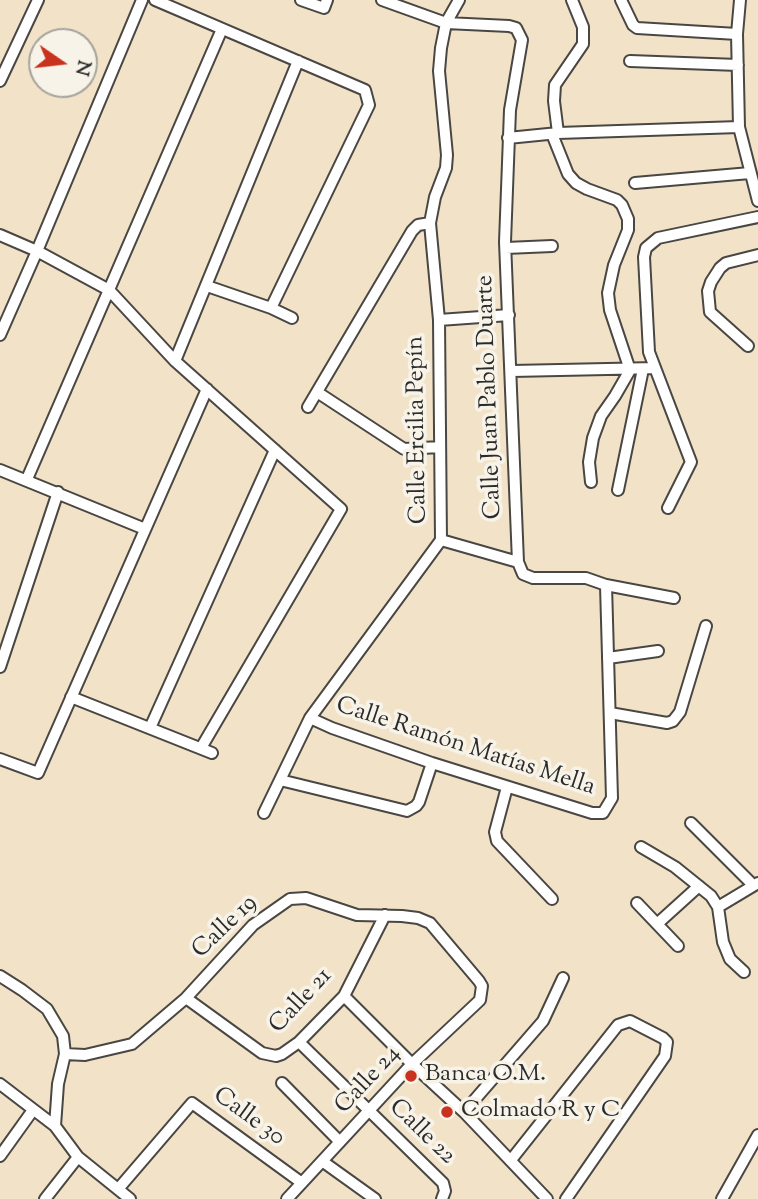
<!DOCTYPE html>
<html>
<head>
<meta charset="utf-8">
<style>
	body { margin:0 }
	#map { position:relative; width:758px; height:1199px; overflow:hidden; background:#f2e3c8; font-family:"Sorts Mill Goudy",serif }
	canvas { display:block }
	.north { position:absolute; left:28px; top:28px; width:70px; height:70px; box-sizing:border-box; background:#f7f3e8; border:2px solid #a5a39c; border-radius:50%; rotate:104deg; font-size:19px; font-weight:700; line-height:28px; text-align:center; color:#2b2b2b }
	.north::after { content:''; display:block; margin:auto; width:24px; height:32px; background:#c8321e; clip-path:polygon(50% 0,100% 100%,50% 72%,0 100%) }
</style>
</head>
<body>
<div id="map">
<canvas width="758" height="1199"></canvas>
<div class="north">N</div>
</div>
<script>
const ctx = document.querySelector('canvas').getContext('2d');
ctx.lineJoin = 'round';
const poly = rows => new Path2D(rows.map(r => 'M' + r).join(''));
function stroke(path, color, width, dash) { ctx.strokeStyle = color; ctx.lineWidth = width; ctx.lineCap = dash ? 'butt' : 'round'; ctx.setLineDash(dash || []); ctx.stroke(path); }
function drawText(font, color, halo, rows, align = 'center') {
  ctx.font = font + ' "Sorts Mill Goudy",serif'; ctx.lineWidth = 7; ctx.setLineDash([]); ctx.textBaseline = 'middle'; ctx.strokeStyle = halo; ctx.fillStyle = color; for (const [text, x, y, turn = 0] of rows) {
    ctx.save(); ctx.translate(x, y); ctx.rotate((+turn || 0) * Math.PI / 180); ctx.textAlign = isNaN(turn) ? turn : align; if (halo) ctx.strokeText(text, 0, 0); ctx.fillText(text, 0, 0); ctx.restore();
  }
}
const minor = poly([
	[142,0,37,251,109,290,175,361,341,509,201,748],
	[155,0,365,90,369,105,271,308],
	[301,0,324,8,327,0],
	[621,0,633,25,637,28,737,34],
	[740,0,737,34,739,127,758,201],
	[630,61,738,65],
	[0,81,38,0],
	[558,133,554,101,555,85,583,44,583,27,572,0],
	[552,134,568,174,576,183,587,189,617,200,622,205,628,219,628,230,614,265,608,293,610,310,630,370,615,396,601,416,593,438,589,462,591,482],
	[508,138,558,133,739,127],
	[635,183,750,173],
	[0,235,37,251,0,335],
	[506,248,552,246],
	[207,286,271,308,292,318],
	[439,320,509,315],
	[748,346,710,312,708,291,711,282,720,268,726,263,758,255],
	[175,361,298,61],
	[512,371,655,368],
	[317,392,404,449,440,447],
	[308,407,412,231,418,225,430,223],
	[0,470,145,529],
	[27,479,222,29],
	[618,490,643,369],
	[668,508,691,462,649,352,644,257,646,248,658,238,758,217],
	[441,540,518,562],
	[606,585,674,598],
	[608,658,658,651],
	[0,667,58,492],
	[71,697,212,753],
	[610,713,667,723,673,721,680,712,706,626],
	[310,718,332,728,432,763,592,813,603,813,612,798,606,585,586,578,533,578,523,574,518,562,505,242,510,110,522,40,516,28,509,26,446,23,382,0],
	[150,728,275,450],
	[0,759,38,773,207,389],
	[280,780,407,811,416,806,419,802,432,763],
	[507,787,495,832,497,841,552,899],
	[264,813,310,718,441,540,439,320,430,223,435,197,446,168,447,155,439,71,441,48,446,23,459,0],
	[691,823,752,884],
	[641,847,675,867,711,896,718,907,723,942,730,959,744,972],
	[637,903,678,946],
	[718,907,758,883],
	[657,924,699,886],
	[0,976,22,990,47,1009,63,1036,65,1054,58,1084,55,1126],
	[344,996,412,1064,464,1112,547,1199],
	[186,998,262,1053,276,1056,282,1054,299,1042,344,996,385,915],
	[299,1042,443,1183,445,1191,442,1199],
	[65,1054,85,1055,132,1044,186,998,253,925,290,899,306,898,357,915,402,916,418,918,430,923,479,981,482,986,480,1000,412,1064,287,1199],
	[282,1083,340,1142],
	[0,1084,55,1126,78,1157,130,1199],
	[464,1112,543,1021,563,978],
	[0,1156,33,1110],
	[511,1160,618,1025,630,1021,663,1038,667,1042,665,1056,566,1199],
	[322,1161,375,1199],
	[119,1188,192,1103,302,1183],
	[45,1199,78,1157],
	[722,1199,758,1135]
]);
stroke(minor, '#494743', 14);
stroke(minor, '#fff', 10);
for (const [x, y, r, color] of [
	[411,1076,7,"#c8321e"],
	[447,1112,7,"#c8321e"]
]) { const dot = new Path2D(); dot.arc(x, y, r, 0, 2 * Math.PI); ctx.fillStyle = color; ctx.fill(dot); stroke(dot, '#f7f3e8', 2.5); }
drawText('24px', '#2b2b2b', '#f7f3e8', [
	["Calle Juan Pablo Duarte",491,397,-92],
	["Calle Ercilia Pepín",419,430,-91],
	["Calle Ramón Matías Mella",465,748,18],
	["Calle 19",226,928,-44],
	["Calle 21",302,1002,-47],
	["Calle 24",369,1081,-47],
	["Calle 30",248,1118,36],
	["Calle 22",421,1133,44]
]);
drawText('24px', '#2b2b2b', '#f7f3e8', [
	["Banca O.M.",425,1076],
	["Colmado R y C",461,1112]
], 'left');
</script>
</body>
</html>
